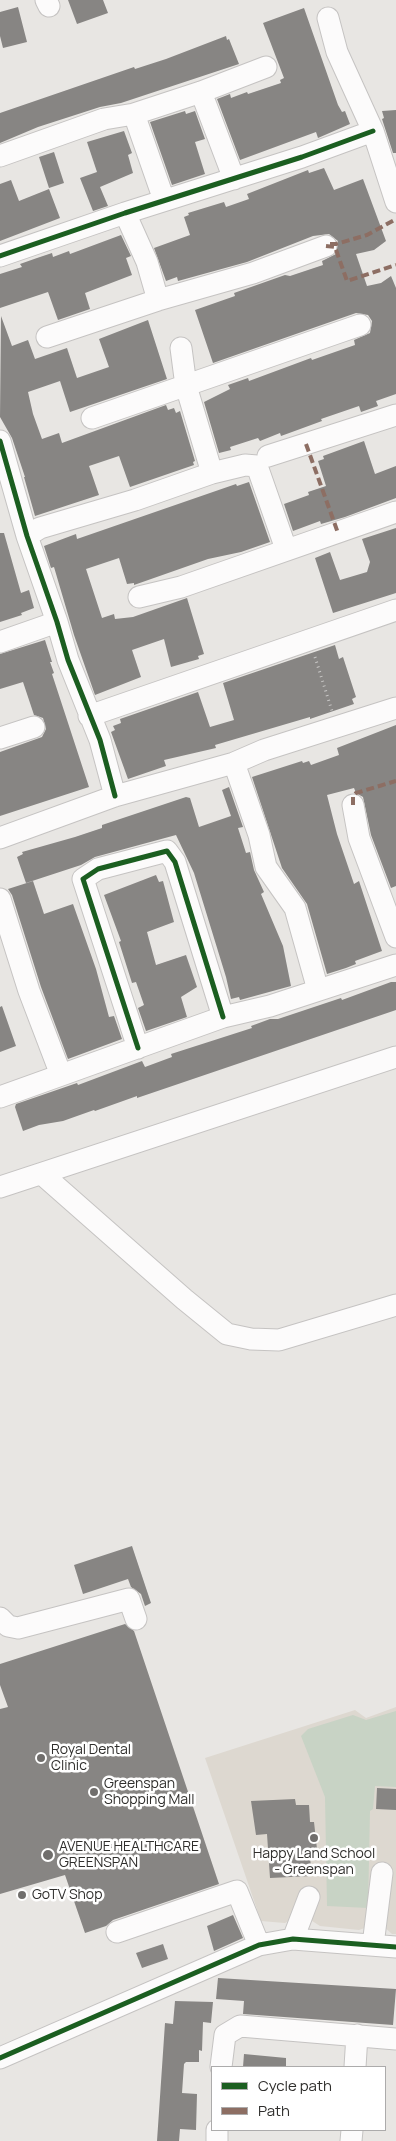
<!DOCTYPE html>
<html>
<head>
<meta charset="utf-8">
<style>
	body { margin:0 }
	#map { position:relative; width:396px; height:2141px; overflow:hidden; background:#e8e6e3; font-family:Manrope,sans-serif }
	canvas { display:block }
	.legend { position:absolute; left:211px; top:2066px; width:175px; height:65px; box-sizing:border-box; background:#fff; border:1px solid #acabab; margin:0; padding:6px 9px; list-style:none; font-size:15px; color:#2f2e2c }
	.legend li { display:flex; align-items:center; gap:10px; height:25px }
	.legend b { width:25px; border:1px solid #acabab }
</style>
</head>
<body>
<div id="map">
<canvas width="396" height="2141"></canvas>
<ul class="legend">
<li><b style="height:6px;background:#1b5e20"></b>Cycle path</li>
<li><b style="height:6px;background:#8d6e63"></b>Path</li>
</ul>
</div>
<script>
const ctx = document.querySelector('canvas').getContext('2d');
ctx.lineJoin = 'round';
function paint(path, color) { ctx.fillStyle = color; ctx.fill(path, 'evenodd'); }
const poly = rows => new Path2D(rows.map(r => 'M' + r).join(''));
function stroke(path, color, width, dash) { ctx.strokeStyle = color; ctx.lineWidth = width; ctx.lineCap = dash ? 'butt' : 'round'; ctx.setLineDash(dash || []); ctx.stroke(path); }
function drawText(font, color, halo, rows, align = 'center') {
  ctx.font = font + ' Manrope,sans-serif'; ctx.lineWidth = 5; ctx.setLineDash([]); ctx.textBaseline = 'middle'; ctx.strokeStyle = halo; ctx.fillStyle = color; for (const [text, x, y, turn = 0] of rows) {
    ctx.save(); ctx.translate(x, y); ctx.rotate((+turn || 0) * Math.PI / 180); ctx.textAlign = isNaN(turn) ? turn : align; if (halo) ctx.strokeText(text, 0, 0); ctx.fillText(text, 0, 0); ctx.restore();
  }
}
paint(poly([
	[396,1707,396,1934,392,1934,383,1926,370,1926,359,1930,320,1926,309,1919,294,1918,285,1923,261,1921,205,1758,355,1710,366,1718]
]), '#ddd8d0');
paint(poly([
	[396,1711,396,1787,375,1786,373,1809,370,1811,368,1908,327,1906,325,1797,301,1736,308,1729,353,1715,366,1720]
]), '#c8d3c5');
paint(poly([
	[68,0,103,0,108,13,77,24],
	[18,7,27,42,3,48,0,36,0,12],
	[304,8,338,105,342,112,345,111,350,124,318,138,316,132,240,160,217,99,230,94,231,98,247,92,248,94,281,83,280,80,284,78,263,23],
	[226,36,227,40,229,39,239,64,121,103,100,107,38,127,0,143,0,113,134,67,135,69,166,59],
	[396,110,396,153,393,153,382,119,384,118,382,111],
	[185,111,186,114,195,111,205,139,195,142,205,174,172,185,150,122],
	[124,131,132,153,128,155,133,173,100,187,108,206,93,211,80,178,97,172,87,142],
	[54,152,64,183,49,188,39,157],
	[324,168,334,190,363,179,386,241,374,250,356,254,367,286,381,283,391,276,396,288,396,394,376,401,378,406,361,412,359,406,321,419,322,421,292,432,281,436,280,433,260,441,258,438,230,447,231,450,219,453,204,402,230,389,228,385,248,378,249,381,311,358,312,360,355,345,354,340,370,333,372,321,368,315,356,313,213,363,195,310,235,296,234,293,285,275,290,276,323,265,322,261,336,254,338,241,329,234,313,236,247,262,178,281,177,277,166,281,154,248,190,235,184,217,189,215,188,213,224,202,226,207,249,199,247,194,308,170,309,173],
	[11,180,19,201,49,189,60,218,0,241,0,184],
	[121,235,131,256,126,258,132,275,85,293,90,309,58,320,48,292,0,308,0,274,22,267,20,264,37,258,52,253,53,257,69,251,70,254],
	[1,316,12,346,28,340,35,359,67,348,77,378,109,367,99,339,148,320,167,379,70,412,60,381,28,392,33,414,42,439,59,433,62,443,166,405,168,410,174,408,176,413,180,411,195,461,193,462,194,465,130,487,119,456,89,466,99,495,35,516,24,477,25,477,12,438,0,417],
	[364,441,375,474,396,466,396,498,345,517,321,524,320,521,293,531,284,504,309,495,308,492,326,486,318,461,324,459,323,456],
	[249,482,270,542,241,552,208,559,134,585,134,583,127,584,119,558,86,569,102,618,114,614,115,619,133,617,187,598,204,654,198,656,199,659,171,667,164,639,132,650,141,677,95,695,74,635,54,567,51,568,44,546,76,534,77,539,236,484,237,486],
	[396,528,396,593,333,613,315,558,330,552,340,580,367,572,370,562,362,539],
	[0,533,4,533,21,593,29,590,34,608,21,613,22,615,0,622],
	[45,640,52,662,50,662,54,673,52,674,89,787,0,816,0,752,42,737,46,729,43,718,34,715,23,682,0,689,0,654],
	[335,645,339,659,343,657,356,697,352,699,354,704,310,719,310,717,215,745,216,748,164,760,166,766,128,779,111,732,115,730,113,726,121,723,120,719,198,692,210,727,234,720,223,683],
	[396,725,396,886,391,888,371,835,363,797,356,793,354,788,327,795,337,834,354,884,359,881,382,951,355,961,356,964,346,968,327,974,307,904,282,868,252,777,302,761,303,763,309,761,311,765,339,755,337,748],
	[229,787,243,827,238,828,246,853,250,852,254,870,264,892,261,894,283,946,291,986,240,1000,239,997,231,999,226,977,194,873,176,835,95,857,81,865,26,883,17,857,23,854,22,852,75,837,102,828,102,825,186,797,190,798,199,827,231,816,222,790],
	[156,875,159,882,163,881,174,922,147,932,156,965,186,955,197,987,181,997,187,1017,146,1031,138,1008,144,1005,136,982,132,983,119,942,121,941,104,895],
	[33,881,44,914,73,904,96,969,109,1017,114,1016,122,1039,68,1059,41,987,12,895,8,889],
	[391,982,396,982,396,1010,137,1098,137,1096,95,1111,94,1110,63,1121,39,1125,23,1131,15,1107,16,1104,77,1083,78,1085,142,1061,145,1067,172,1057,171,1054,252,1028,251,1026,270,1019,278,1019,341,998,342,1000],
	[2,1006,16,1046,0,1052,0,1007],
	[132,1546,151,1603,145,1606,141,1594,131,1587,128,1579,83,1594,74,1565],
	[125,1624,134,1631,219,1884,113,1920,106,1926,85,1933,65,1875,0,1894,0,1709,8,1707,0,1685,0,1664],
	[377,1788,396,1789,396,1810,376,1809],
	[295,1799,296,1805,309,1805,310,1822,314,1822,318,1858,310,1858,312,1876,270,1878,267,1834,256,1835,251,1801],
	[233,1915,243,1938,214,1951,207,1926],
	[163,1944,168,1959,142,1968,136,1953],
	[218,1978,396,1989,393,2025,243,2014,244,2001,216,1999],
	[175,2001,213,2002,211,2023,203,2022,202,2051,199,2050,199,2062,186,2062,184,2064,182,2093,197,2094,196,2130,180,2129,179,2141,157,2141,165,2023,173,2024],
	[244,2054,286,2058,286,2067,243,2067]
]), '#878583');
const minor = poly([
	[46,0,49,6],
	[328,18,337,52,373,131,396,202],
	[201,92,234,179],
	[134,114,164,200],
	[0,156,104,119,134,114,201,92,266,67],
	[125,213,147,262,158,300],
	[0,256,125,213,302,157,373,131],
	[47,337,158,300,253,273,326,246],
	[181,348,186,386,212,473],
	[92,418,360,325],
	[0,441,27,536,57,622,68,660,100,740,115,796],
	[268,456,396,415],
	[27,536,40,528,135,500,212,473,245,465,257,466,286,549],
	[139,597,181,587,396,512],
	[0,642,57,622],
	[89,716,396,610],
	[0,738,34,727],
	[234,763,259,835,266,867,295,908,318,990],
	[353,805,359,838,396,937],
	[0,838,115,796,234,763,264,750,396,708],
	[0,899,29,991,61,1075],
	[138,1048,83,879,98,869,167,851,175,862,223,1017],
	[0,1097,223,1017,270,1006,396,965],
	[42,1174,184,1299,227,1334,251,1339,279,1340,396,1305],
	[0,1187,396,1057],
	[0,1618,8,1626,18,1628,129,1599,136,1619],
	[117,1932,237,1891,259,1945],
	[293,1939,309,1897],
	[373,1945,382,1873],
	[0,2058,259,1945,293,1939,396,1947],
	[221,2067,225,2035,240,2026,396,2039],
	[355,2067,357,2035],
	[217,2141,217,2130],
	[351,2141,352,2130]
]);
stroke(minor, '#c5c3c2', 23);
stroke(poly([
	[315,657,332,711]
]), '#c8c7c6', 3, [1, 4]);
stroke(minor, '#fcfbfb', 21);
stroke(poly([
	[330,244,336,244,367,235,396,219],
	[326,246,335,247,347,281,396,265],
	[306,444,338,533],
	[353,805,353,796,356,793,396,781]
]), '#8d6e63', 4, [8, 4]);
stroke(poly([
	[0,256,125,213,302,157,373,131],
	[0,441,27,536,57,622,68,660,100,740,115,796],
	[138,1048,83,879,98,869,167,851,175,862,223,1017],
	[0,2058,259,1945,293,1939,396,1947]
]), '#1b5e20', 5);
for (const [x, y, r, color] of [
	[41,1758,5,"#706e6c"],
	[94,1792,5,"#706e6c"],
	[314,1838,5,"#706e6c"],
	[48,1855,6,"#706e6c"],
	[22,1895,5,"#706e6c"]
]) { const dot = new Path2D(); dot.arc(x, y, r, 0, 2 * Math.PI); ctx.fillStyle = color; ctx.fill(dot); stroke(dot, '#fff', 2); }
drawText('14px', '#2f2e2c', '#fff', [
	["Royal Dental",51,1750],
	["Clinic",51,1766],
	["Greenspan",104,1784],
	["Shopping Mall",104,1800],
	["AVENUE HEALTHCARE",59,1847],
	["GREENSPAN",59,1863],
	["Happy Land School",314,1854,"center"],
	["- Greenspan",314,1870,"center"],
	["GoTV Shop",32,1895]
], 'left');
</script>
</body>
</html>
